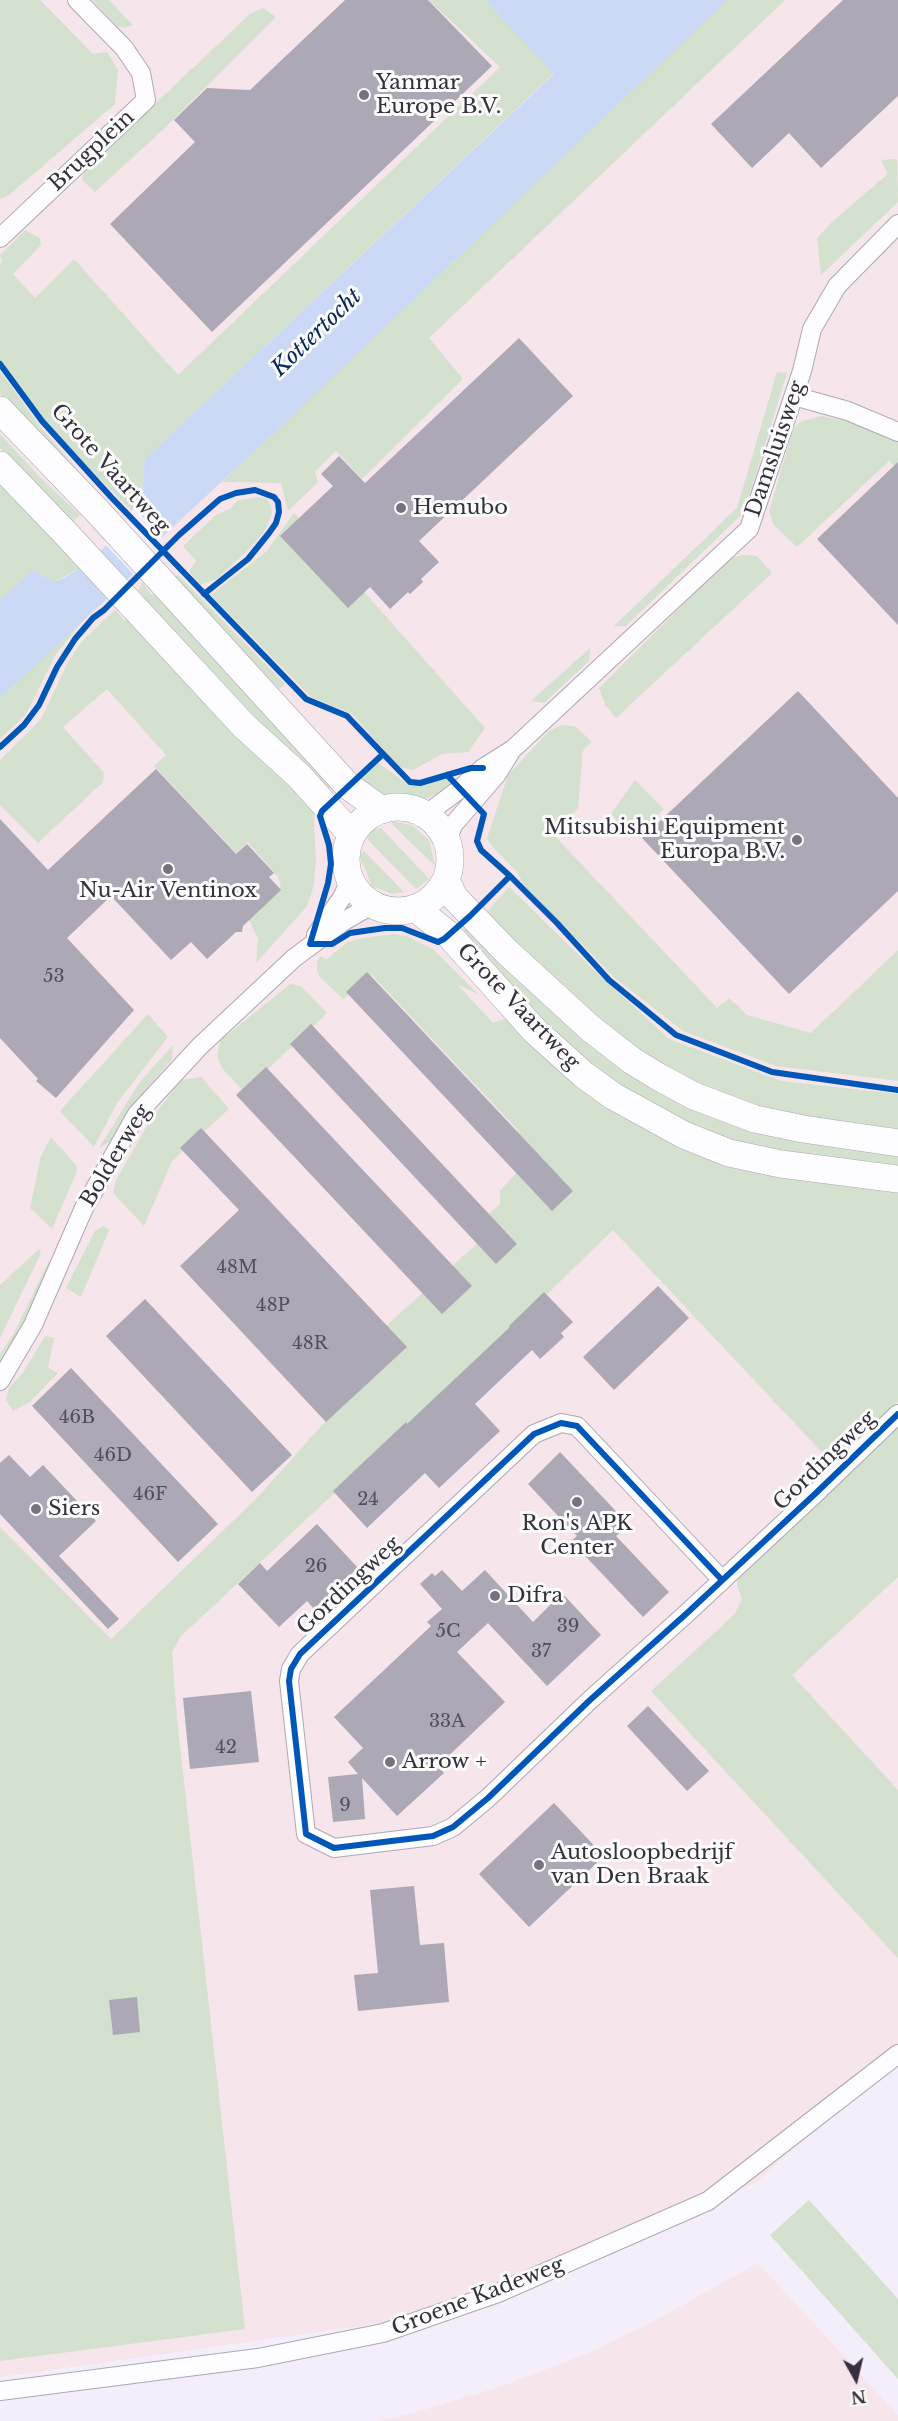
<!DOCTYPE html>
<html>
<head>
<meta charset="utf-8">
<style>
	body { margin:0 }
	#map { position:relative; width:898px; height:2421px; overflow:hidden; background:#f3eefa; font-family:"Libre Baskerville",serif }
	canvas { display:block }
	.north { position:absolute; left:826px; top:2349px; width:60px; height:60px; -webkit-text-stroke:4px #fbfbfb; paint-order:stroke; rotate:172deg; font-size:16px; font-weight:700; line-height:24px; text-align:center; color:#35303d }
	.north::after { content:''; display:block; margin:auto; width:21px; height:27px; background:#35303d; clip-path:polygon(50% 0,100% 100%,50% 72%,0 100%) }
</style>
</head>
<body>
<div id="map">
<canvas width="898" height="2421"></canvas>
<div class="north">N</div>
</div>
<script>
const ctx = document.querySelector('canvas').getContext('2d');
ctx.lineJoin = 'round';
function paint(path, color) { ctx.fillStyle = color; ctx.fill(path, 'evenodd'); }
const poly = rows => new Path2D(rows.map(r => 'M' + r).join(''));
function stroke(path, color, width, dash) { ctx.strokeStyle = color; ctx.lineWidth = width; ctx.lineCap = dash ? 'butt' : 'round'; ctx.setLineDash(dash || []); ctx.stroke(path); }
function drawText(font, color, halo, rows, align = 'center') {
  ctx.font = font + ' "Libre Baskerville",serif'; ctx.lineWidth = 6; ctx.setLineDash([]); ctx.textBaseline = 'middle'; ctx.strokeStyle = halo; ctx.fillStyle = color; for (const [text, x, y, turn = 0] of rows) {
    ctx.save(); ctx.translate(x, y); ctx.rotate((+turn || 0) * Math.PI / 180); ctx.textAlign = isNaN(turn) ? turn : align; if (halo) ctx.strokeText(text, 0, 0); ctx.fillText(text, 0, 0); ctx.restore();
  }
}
paint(poly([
	[0,0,898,0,898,2058,755,2183,493,2307,0,2377],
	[758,2263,898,2415,898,2421,378,2421,417,2412,502,2386,586,2354,645,2326]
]), '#f6e5ea');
paint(poly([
	[0,0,40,0,93,54,107,52,118,70,115,104,9,195,0,199],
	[93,0,109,0,133,25,124,28,117,26],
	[429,0,485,0,554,73,145,459,141,504,133,512,60,440,0,360,0,264,2,262,0,255,25,230,40,238,41,245,13,274,35,298,74,259,178,375,500,67],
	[726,0,785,0,429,338,463,379,362,479,336,451,315,472,318,482,288,511,281,483,222,482],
	[263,8,276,17,168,125,95,192,82,180,84,171,250,14],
	[897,159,898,202,821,275,817,238,832,222,888,174,881,160],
	[0,371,39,425,105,501,103,504,0,394],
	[777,372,787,373,748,500,740,516,626,626,614,626,737,508],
	[822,416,849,422,898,440,898,470,889,461,797,547,774,525,769,512,793,429,802,421],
	[0,434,40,477,80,515,72,523,0,448],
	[0,479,81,568,54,582,33,570,0,600],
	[256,497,266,498,271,506,272,513,266,529,252,546,218,578,200,585,189,571,196,561,183,546,216,515,231,508,237,501],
	[294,513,485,728,468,752,442,754,413,770,399,767,352,714,311,697,211,595,266,552],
	[744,555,757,556,772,573,616,718,605,704,599,688,731,557],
	[178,575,285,684,279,689,173,578],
	[143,583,151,595,156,593,335,783,325,792,148,602,138,590],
	[115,610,124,620,131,619,313,800,316,863,313,888,307,906,256,963,258,939,248,918,281,886,278,877,248,842,236,853,154,766,166,755,107,689,63,727,104,773,103,782,38,843,0,805,0,760,41,719,68,662,83,640],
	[85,618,56,654,26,714,0,739,0,698],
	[590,648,589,661,544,703,531,701],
	[562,725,576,727,592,742,583,750,578,809,551,832,717,1008,729,998,747,1015,811,1033,898,950,898,1081,776,1066,683,1031,615,978,523,884,518,873,490,844,487,838,508,775,549,731],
	[377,762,406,783,417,785,450,777,453,782,438,793,422,800,402,796,386,797,356,782],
	[635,780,664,809,633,838,611,814],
	[395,822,412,825,429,840,435,866,391,823],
	[381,828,429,879,416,889,367,839,372,830],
	[364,851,404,892,392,894,372,886,359,855],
	[509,887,594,970,669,1039,781,1081,898,1094,898,1129,797,1118,712,1096,654,1063,588,1015,484,915],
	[470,924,553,1013,629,1072,898,1153,898,1166,784,1153,732,1140,680,1119,639,1099,568,1047,459,934],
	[395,934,409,937,434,950,479,995,457,984,493,1023,511,1017,610,1106,898,1189,898,1402,833,1464,613,1230,533,1308,180,1637,172,1652,177,1719,245,2329,0,2361,0,1527,111,1639,257,1498,322,1425,363,1384,366,1383,386,1367,365,1345,480,1241,469,1231,500,1204,500,1191,519,1170,517,1129,372,975,343,999,320,977,317,970,317,962,321,956,326,960,348,942,362,938],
	[290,984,301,986,327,1013,244,1092,222,1068,217,1056,220,1041],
	[148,1014,168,1037,117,1103,94,1147,60,1111],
	[173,1045,172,1059,139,1098,111,1141,99,1148,139,1083],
	[201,1077,229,1109,172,1161,144,1226,113,1193,116,1180,150,1121,181,1080],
	[51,1137,76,1165,77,1171,52,1229,30,1208,41,1156],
	[103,1226,109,1230,81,1297,66,1288,95,1231],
	[39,1249,41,1253,0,1338,0,1285],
	[49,1261,50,1272,25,1325,0,1365,0,1354,13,1335],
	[45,1336,54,1338,48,1368,58,1373,30,1402,13,1411,6,1400,9,1388,24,1371],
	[898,1427,898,1577,792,1675,898,1790,898,1958,651,1691,735,1614,742,1599,737,1586,738,1577],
	[809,2200,898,2299,898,2379,770,2235]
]), '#d3e1ce');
paint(poly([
	[485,0,727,0,271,436,161,538,155,554,0,698,0,600,33,570,54,582,64,578,81,568,128,526,133,512,141,504,145,459,554,74]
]), '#cbd9f7');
paint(poly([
	[134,507,164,540,158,556,135,576,104,543,126,524]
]), '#f3eefa');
paint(poly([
	[345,0,428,0,492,66,212,332,110,224,195,142,174,120,207,88,250,90],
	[843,0,898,0,898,96,821,168,789,133,752,168,711,124],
	[519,338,573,396,419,541,439,562,421,579,423,582,410,594,408,592,390,609,370,587,348,608,280,536,333,486,321,474,339,456,365,483],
	[898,462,898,625,817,539],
	[798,691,898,798,898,891,789,994,642,838],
	[156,769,236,854,247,844,274,873,269,877,281,890,243,926,242,932,236,932,207,959,191,942,171,960,111,896,67,938,134,1010,56,1098,36,1081,38,1079,0,1038,0,819,48,870],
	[367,972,573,1191,552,1211,346,992],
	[311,1024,517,1244,496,1264,290,1044],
	[266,1067,472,1286,442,1314,236,1095],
	[201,1128,407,1347,326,1422,180,1266,239,1210,180,1148],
	[658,1286,689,1318,614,1390,583,1357],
	[544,1292,573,1322,561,1333,564,1337,540,1359,532,1350,475,1404,500,1431,439,1488,425,1473,367,1528,333,1491,406,1422,407,1424,510,1327,509,1326],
	[145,1299,292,1455,252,1492,106,1336],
	[71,1368,218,1524,178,1562,32,1406],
	[560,1452,629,1525,616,1536,669,1592,643,1617,571,1541,577,1536,528,1484],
	[9,1455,30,1477,43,1465,96,1521,59,1556,119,1619,108,1629,0,1514,0,1463],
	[317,1524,358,1568,314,1609,307,1601,279,1627,238,1584,260,1563,267,1571],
	[442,1570,462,1591,485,1570,533,1622,562,1593,601,1635,547,1686,488,1623,457,1652,505,1702,438,1766,444,1773,397,1816,362,1778,365,1819,333,1822,328,1777,358,1774,348,1762,363,1748,334,1717,431,1626,427,1622,442,1609,420,1584,432,1573,435,1576],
	[251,1691,259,1762,190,1769,183,1698],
	[648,1706,709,1771,687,1791,627,1726],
	[554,1803,604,1856,529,1927,479,1874],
	[414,1886,420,1945,444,1943,449,2002,358,2011,354,1975,378,1973,370,1890],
	[137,1997,140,2032,113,2035,109,2000]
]), '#ada8b5');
const minor = poly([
	[0,238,146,100,141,73,124,48,77,0],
	[794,396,848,411,898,432],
	[425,815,460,789,483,768,513,749,749,529,802,371,812,329,837,286,898,224],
	[447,841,453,825,497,774,510,753],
	[316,935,343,896,350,879],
	[0,1381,33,1325,84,1208,137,1114,200,1046,294,958,344,921,372,905],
	[722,1580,577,1426,561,1423,534,1434,300,1654,291,1669,289,1681,306,1834,334,1848,433,1836,453,1827,488,1798,590,1700,686,1614,816,1493,898,1414],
	[0,2391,258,2358,383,2333,498,2293,708,2201,898,2054]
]);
const secondary = poly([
	[0,410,99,513,348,786,382,810],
	[0,465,69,537,244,726,299,776,352,835],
	'346 859a52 52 0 1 1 104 0a52 52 0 1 1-104 0Z',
	[446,880,454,897,506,951,590,1028,631,1060,657,1076,694,1096,755,1119,803,1129,898,1143],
	[415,908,449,935,535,1031,584,1075,613,1096,684,1135,729,1153,781,1164,898,1179]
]);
stroke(minor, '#ada8b3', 20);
stroke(secondary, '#ada8b3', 28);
stroke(minor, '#fdfcfe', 18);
stroke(secondary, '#fdfcfe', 27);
stroke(poly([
	[0,364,42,421,111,497,306,699,347,716,410,782,420,783,471,768,483,768],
	[0,747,24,725,39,705,57,667,75,639,93,618,104,610,179,535,220,499,236,493,255,490,274,497,278,502,279,512,276,523,269,533,248,559,204,594],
	[382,755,322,811,320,816,329,845,331,864,328,883,310,944,332,944,350,933,385,928,402,928,438,942,444,939,470,916,510,876],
	[447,775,484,814,477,841,481,850,510,876,557,923,609,980,676,1035,772,1072,898,1090],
	[722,1580,577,1426,561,1423,534,1434,300,1654,291,1669,289,1681,306,1834,334,1848,433,1836,453,1827,488,1798,590,1700,686,1614,816,1493,898,1414]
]), '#0057b8', 6);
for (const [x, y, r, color] of [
	[364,95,6,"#78727f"],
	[401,508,6,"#78727f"],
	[797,840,6,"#78727f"],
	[168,869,6,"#78727f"],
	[577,1502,6,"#78727f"],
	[36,1509,6,"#78727f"],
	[495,1596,6,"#78727f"],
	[390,1762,6,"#78727f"],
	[539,1865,6,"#78727f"]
]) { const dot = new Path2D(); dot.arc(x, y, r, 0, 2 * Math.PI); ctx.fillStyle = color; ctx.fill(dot); stroke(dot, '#fbfbfb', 2); }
drawText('18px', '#534e5b', null, [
	["53",54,977],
	["48M",237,1268],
	["48P",273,1306],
	["48R",310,1344],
	["46B",77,1418],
	["46D",113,1456],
	["46F",150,1495],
	["24",368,1500],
	["26",316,1567],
	["39",568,1627],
	["5C",448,1632],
	["37",541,1652],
	["33A",447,1722],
	["42",226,1748],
	["9",345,1806]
]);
drawText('21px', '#35303d', '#fbfbfb', [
	["Yanmar",376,83],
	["Europe B.V.",376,107],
	["Hemubo",413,508],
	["Mitsubishi Equipment",785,828,"right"],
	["Europa B.V.",785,852,"right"],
	["Nu-Air Ventinox",168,891,"center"],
	["Siers",48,1509],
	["Ron's APK",577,1524,"center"],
	["Center",577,1548,"center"],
	["Difra",507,1596],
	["Arrow +",402,1762],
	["Autosloopbedrijf",551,1853],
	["van Den Braak",551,1877]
], 'left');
drawText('21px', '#35303d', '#fbfbfb', [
	["Brugplein",92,151,-43],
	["Damsluisweg",776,449,-71],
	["Grote Vaartweg",110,469,48],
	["Grote Vaartweg",518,1007,46],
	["Bolderweg",116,1156,-59],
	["Gordingweg",825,1461,-44],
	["Gordingweg",349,1586,-43],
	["Groene Kadeweg",478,2297,-21]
]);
drawText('italic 22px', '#07265c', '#fbfbfb', [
	["Kottertocht",317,333,-44]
]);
</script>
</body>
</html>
